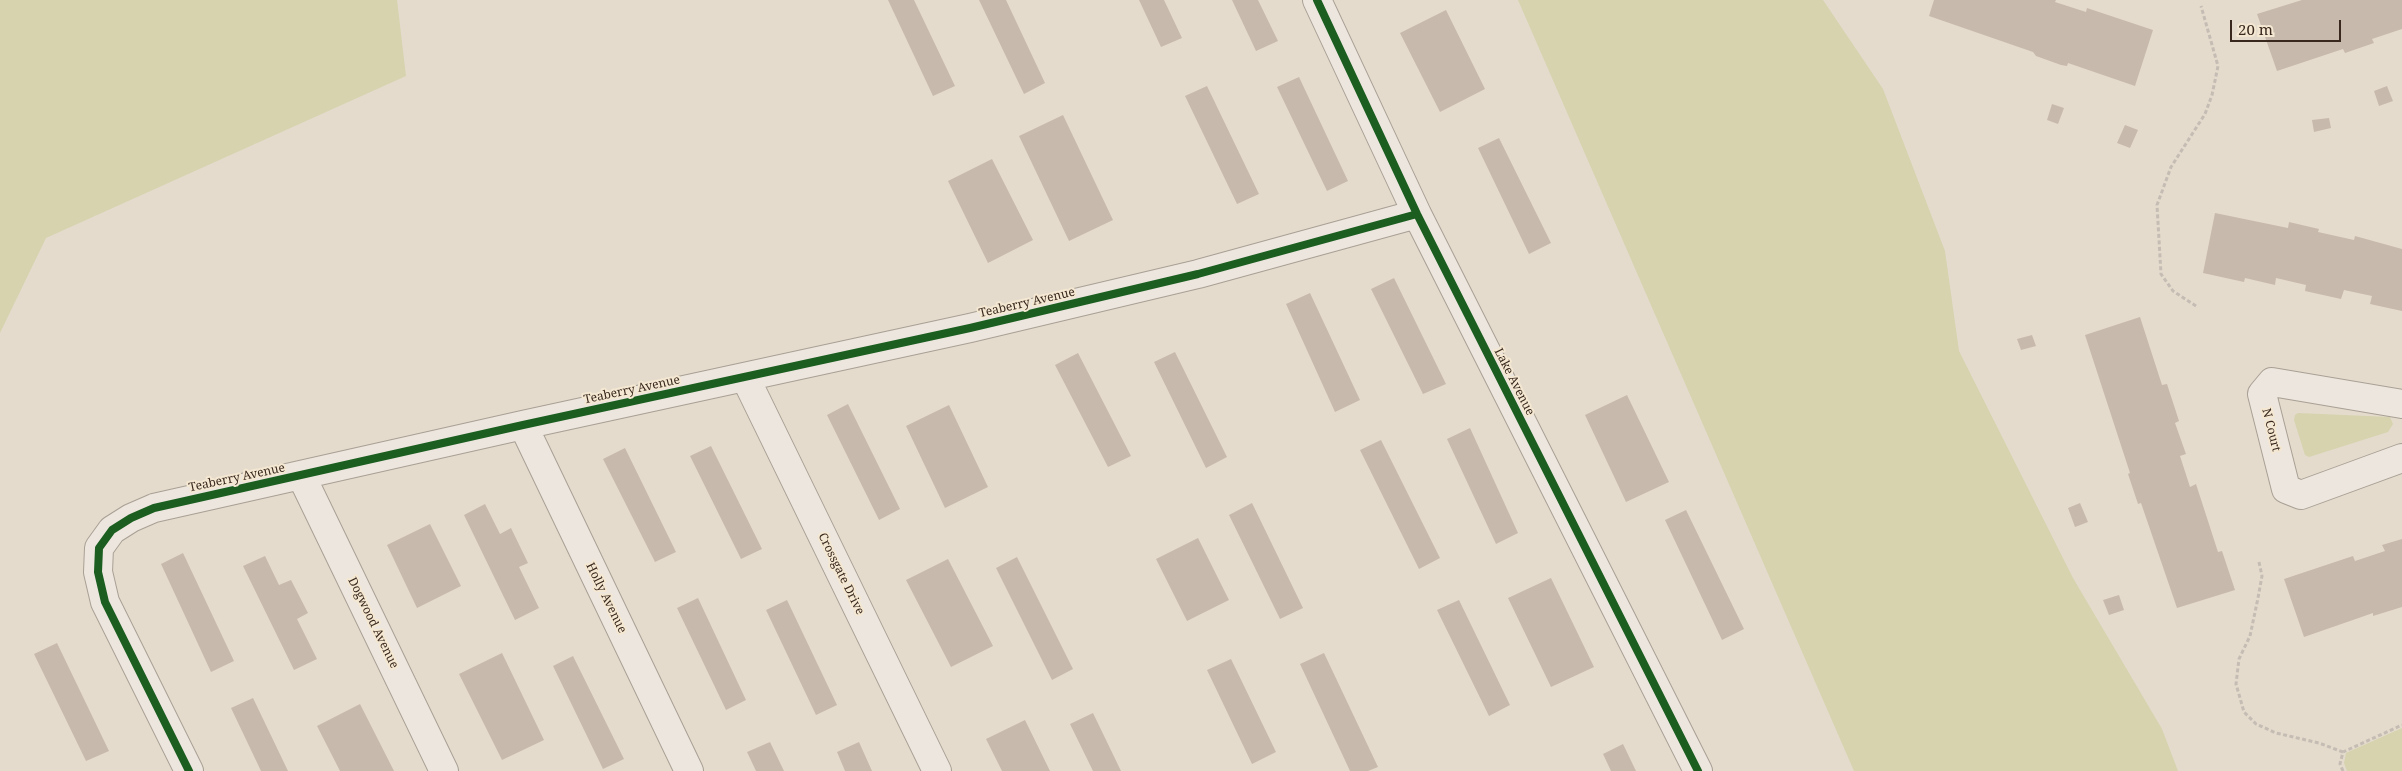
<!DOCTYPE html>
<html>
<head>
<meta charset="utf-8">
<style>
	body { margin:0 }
	#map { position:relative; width:2402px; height:771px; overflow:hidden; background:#e4dbcc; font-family:"Noto Serif",serif }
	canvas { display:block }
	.scale { position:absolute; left:2230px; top:20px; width:111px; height:22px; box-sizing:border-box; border:2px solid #38281d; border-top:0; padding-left:6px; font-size:15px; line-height:18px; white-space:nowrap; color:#38281d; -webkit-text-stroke:4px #f5e8d2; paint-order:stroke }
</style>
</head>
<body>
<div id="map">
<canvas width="2402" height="771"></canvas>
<div class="scale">20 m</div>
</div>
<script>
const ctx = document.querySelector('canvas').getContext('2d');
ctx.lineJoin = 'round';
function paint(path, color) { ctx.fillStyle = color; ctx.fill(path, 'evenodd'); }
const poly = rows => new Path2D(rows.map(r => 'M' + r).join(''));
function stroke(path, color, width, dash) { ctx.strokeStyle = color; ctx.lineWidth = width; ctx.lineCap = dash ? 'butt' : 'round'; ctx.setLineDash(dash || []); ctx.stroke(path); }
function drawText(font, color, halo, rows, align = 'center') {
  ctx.font = font + ' "Noto Serif",serif'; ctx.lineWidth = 4; ctx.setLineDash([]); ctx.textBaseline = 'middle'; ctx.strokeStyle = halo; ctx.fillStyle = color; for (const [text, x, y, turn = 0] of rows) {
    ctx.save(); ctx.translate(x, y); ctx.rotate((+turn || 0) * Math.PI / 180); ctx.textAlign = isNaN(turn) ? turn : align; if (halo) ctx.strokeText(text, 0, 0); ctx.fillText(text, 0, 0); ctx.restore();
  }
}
paint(poly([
	[0,0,397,0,406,76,46,238,0,333],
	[1518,0,1823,0,1883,89,1945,251,1959,351,2073,578,2162,729,2178,771,1854,771],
	[2298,413,2390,417,2393,424,2388,432,2309,457,2305,455,2294,420,2295,415],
	[2402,728,2402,771,2347,771,2344,763,2346,753]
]), '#d6d3ae');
paint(poly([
	[888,0,914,0,955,86,933,96],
	[979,0,1006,0,1045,83,1024,94],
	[1139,0,1164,0,1182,38,1161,47],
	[1232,0,1258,0,1278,41,1256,51],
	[1934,0,2056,0,2055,2,2086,12,2087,8,2153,30,2135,86,2068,63,2067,66,2061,65,2036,56,2033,52,1929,16],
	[2302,0,2402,0,2402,29,2372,39,2374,43,2345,53,2343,49,2277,71,2257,14],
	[1446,10,1485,89,1440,112,1400,33],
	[1299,77,1348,181,1327,191,1277,87],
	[1207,86,1259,194,1237,204,1185,96],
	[2387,86,2393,101,2379,106,2374,91],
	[2052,104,2064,108,2058,124,2047,120],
	[1063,115,1113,220,1069,241,1019,136],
	[2329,118,2331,128,2314,132,2312,120],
	[2125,125,2138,130,2130,148,2117,143],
	[1499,138,1551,243,1529,254,1478,148],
	[992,159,1033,240,988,263,948,181],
	[2215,213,2288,228,2289,222,2319,229,2318,232,2354,240,2355,236,2402,249,2402,311,2370,304,2372,296,2344,290,2341,299,2305,291,2306,285,2276,278,2275,285,2245,278,2244,282,2203,273],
	[1394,278,1446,384,1423,394,1371,289],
	[1310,293,1360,400,1335,412,1286,304],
	[2140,317,2162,385,2167,384,2179,421,2175,423,2186,454,2180,456,2190,487,2196,484,2218,552,2222,551,2235,590,2177,608,2141,503,2138,504,2128,474,2130,473,2085,335],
	[2032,335,2036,346,2021,350,2017,339],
	[1175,352,1227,457,1206,468,1154,362],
	[1078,353,1131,456,1108,467,1055,365],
	[1627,395,1669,482,1626,502,1585,415],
	[848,404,900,509,879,520,827,415],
	[949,405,988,487,945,508,906,426],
	[1470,428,1518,533,1496,544,1447,439],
	[1381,440,1440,558,1419,569,1360,450],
	[711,446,762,549,741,559,690,456],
	[625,448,676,552,655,562,603,459],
	[1252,503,1303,608,1280,619,1229,515],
	[2080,503,2088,522,2075,527,2068,508],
	[485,504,500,534,511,528,528,563,519,567,539,608,515,620,464,515],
	[1686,510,1744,629,1722,640,1665,520],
	[430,524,461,586,417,608,387,545],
	[1198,538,1229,600,1187,621,1156,559],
	[2402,539,2402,607,2373,616,2373,613,2304,637,2284,579,2353,556,2355,561,2385,551,2382,545],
	[183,553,234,661,211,672,161,564],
	[265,556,279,585,291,580,308,613,297,619,317,659,294,670,243,566],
	[1017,557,1073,669,1052,680,996,568],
	[948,559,993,646,951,667,906,580],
	[1551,578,1594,667,1551,687,1508,598],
	[2119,595,2124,610,2109,615,2103,600],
	[698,598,746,700,726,710,677,608],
	[787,600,837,705,816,715,766,610],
	[1459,600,1510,705,1489,716,1437,610],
	[57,643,109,751,86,761,34,654],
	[502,653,544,740,502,760,459,674],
	[1324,653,1378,767,1368,771,1350,771,1300,664],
	[573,656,624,759,603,769,553,666],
	[1231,659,1276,752,1252,764,1207,670],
	[253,698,288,771,261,771,231,708],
	[360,704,394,771,340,771,317,726],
	[1093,713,1121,771,1093,771,1070,724],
	[1025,720,1050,771,1002,771,986,739],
	[770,742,784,771,756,771,747,752],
	[859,742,872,771,845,771,837,752],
	[1623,744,1636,771,1611,771,1603,754]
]), '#c8b9ad');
const minor = poly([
	[1317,0,1417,214,1698,771],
	[745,377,937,771],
	[2402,404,2272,382,2262,394,2286,489,2301,495,2402,458],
	[523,425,689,771],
	[301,475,444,771],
	[189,771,105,602,98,572,99,548,112,530,131,518,154,508,523,425,970,328,1198,274,1417,214]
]);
stroke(minor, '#a9a095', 30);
stroke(poly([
	[2196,306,2173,291,2161,274,2157,205,2171,167,2205,114,2212,95,2218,66,2201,6],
	[2259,562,2262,576,2258,598,2250,636,2239,659,2236,684,2244,712,2256,724,2276,733,2319,743,2343,752],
	[2343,771,2340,764,2343,752,2402,725]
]), '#c5bdb4', 3, [4, 2.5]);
stroke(minor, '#ece6de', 28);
stroke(poly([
	[1317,0,1417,214,1698,771],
	[189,771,105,602,98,572,99,548,112,530,131,518,154,508,523,425,970,328,1198,274,1417,214]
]), '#1b5e20', 8);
drawText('12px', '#38281d', '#f5e8d2', [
	["Teaberry Avenue",1027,303,-13],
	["Lake Avenue",1514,382,63],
	["Teaberry Avenue",632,390,-12],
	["N Court",2271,430,76],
	["Teaberry Avenue",237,478,-12],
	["Crossgate Drive",841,574,64],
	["Holly Avenue",606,598,64],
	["Dogwood Avenue",373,623,64]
]);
</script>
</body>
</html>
